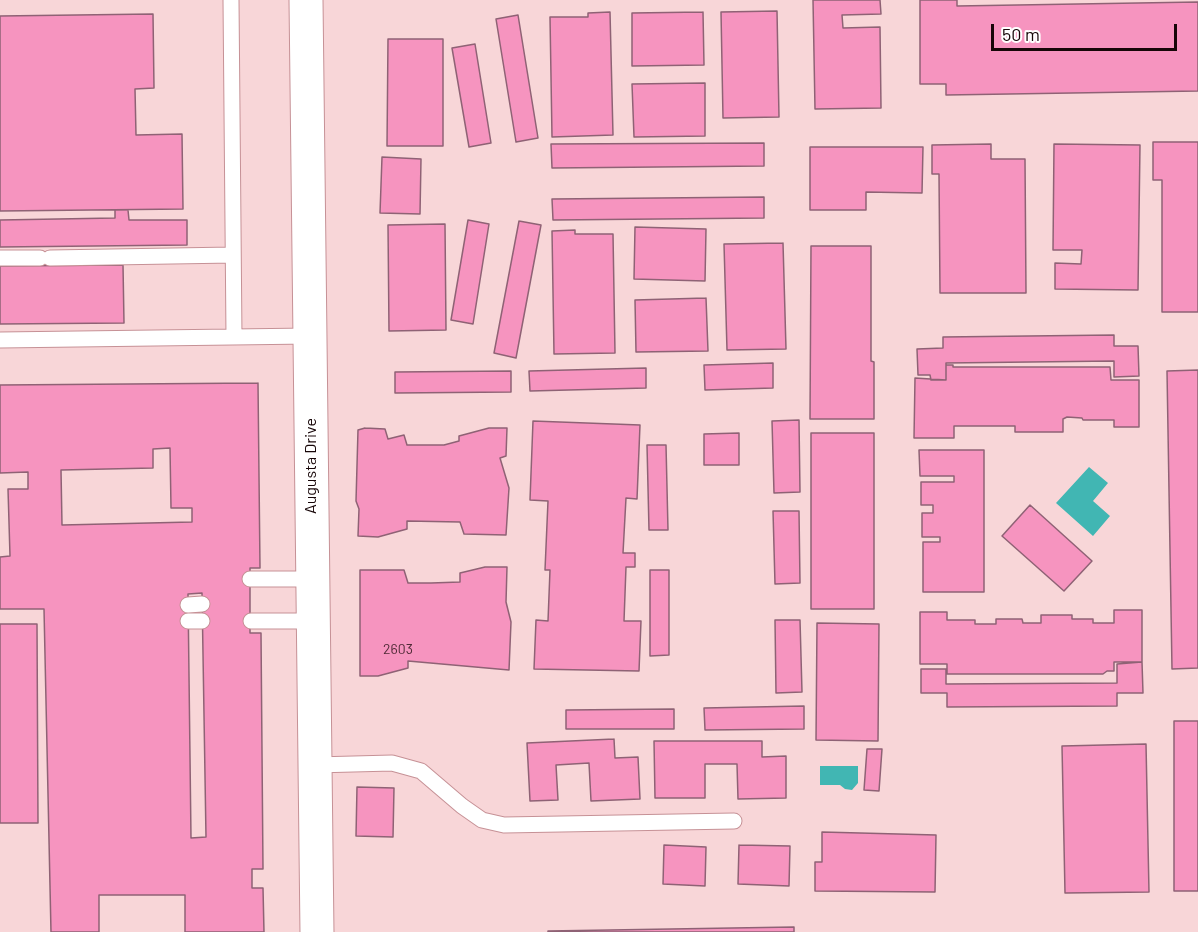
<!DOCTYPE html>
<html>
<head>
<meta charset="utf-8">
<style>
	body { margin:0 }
	#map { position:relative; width:1198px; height:932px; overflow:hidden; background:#f8d6d8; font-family:Barlow,sans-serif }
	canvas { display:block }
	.scale { position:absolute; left:991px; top:24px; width:186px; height:27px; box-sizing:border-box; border:3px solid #170608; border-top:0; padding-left:8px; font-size:18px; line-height:21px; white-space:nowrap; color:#170608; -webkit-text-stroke:4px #fff; paint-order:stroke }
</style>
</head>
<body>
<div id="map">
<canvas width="1198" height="932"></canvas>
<div class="scale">50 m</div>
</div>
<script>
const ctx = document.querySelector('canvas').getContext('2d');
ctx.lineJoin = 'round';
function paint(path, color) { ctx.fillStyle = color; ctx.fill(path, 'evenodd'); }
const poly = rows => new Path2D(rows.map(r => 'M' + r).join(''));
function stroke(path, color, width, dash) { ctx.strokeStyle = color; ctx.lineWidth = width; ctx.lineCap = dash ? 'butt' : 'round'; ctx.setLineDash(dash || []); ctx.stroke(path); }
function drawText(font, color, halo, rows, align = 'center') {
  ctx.font = font + ' Barlow,sans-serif'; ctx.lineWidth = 6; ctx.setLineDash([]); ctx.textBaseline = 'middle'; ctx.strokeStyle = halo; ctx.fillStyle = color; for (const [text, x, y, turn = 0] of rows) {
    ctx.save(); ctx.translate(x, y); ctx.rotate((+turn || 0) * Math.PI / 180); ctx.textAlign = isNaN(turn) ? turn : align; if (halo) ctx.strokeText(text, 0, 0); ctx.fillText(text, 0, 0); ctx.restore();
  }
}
paint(poly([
	[1089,467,1108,483,1093,501,1110,516,1093,536,1056,503],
	[820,766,858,766,858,783,852,790,845,789,840,785,820,785]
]), '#41b6b3');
const building = poly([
	[813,0,880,0,881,14,842,15,843,28,880,27,881,108,815,109,813,0],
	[920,0,957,0,957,6,1198,2,1198,91,946,95,946,84,920,84,920,0],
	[777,11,779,117,723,118,721,12,777,11],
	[610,12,613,135,552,137,550,17,588,17,588,13,610,12],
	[703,12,704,65,632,66,632,13,703,12],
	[153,14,154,88,135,89,136,135,182,134,183,209,0,211,0,16,153,14],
	[518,15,538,138,516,142,496,19,518,15],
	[388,39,443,39,443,146,387,146,388,39],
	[475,44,491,143,469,147,452,48,475,44],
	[705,83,705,136,634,137,632,84,705,83],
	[1153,142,1198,142,1198,312,1162,312,1162,180,1153,180,1153,142],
	[764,143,764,166,552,168,551,144,764,143],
	[991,144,991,159,1025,159,1026,293,940,293,939,174,932,174,932,145,991,144],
	[1054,144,1140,145,1138,290,1055,289,1055,263,1081,264,1082,250,1053,250,1054,144],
	[810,147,923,147,922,193,866,192,866,210,810,210,810,147],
	[382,157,421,159,420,214,380,213,382,157],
	[764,197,764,218,553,220,552,199,764,197],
	[115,210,128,210,129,220,187,220,187,245,0,247,0,220,115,218,115,210],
	[468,220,489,224,473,324,451,320,468,220],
	[519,221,541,225,516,358,494,353,519,221],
	[445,224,446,330,389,331,388,225,445,224],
	[635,227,706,229,705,281,634,279,635,227],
	[575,230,575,234,613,234,615,353,554,354,552,231,575,230],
	[783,243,786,349,727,350,724,244,783,243],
	[811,246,871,246,871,361,874,362,874,419,810,419,811,246],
	[123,265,124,323,0,324,0,266,123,265],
	[706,298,708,351,636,352,635,300,706,298],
	[1114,335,1114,346,1138,346,1139,376,1114,377,1114,361,946,363,946,380,931,380,930,375,918,375,917,349,943,348,943,337,1114,335],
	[773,363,773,388,705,390,704,365,773,363],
	[946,365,953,365,953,367,1110,367,1111,380,1139,380,1139,427,1114,427,1114,420,1083,420,1082,418,1067,417,1063,419,1063,432,1015,432,1015,426,954,426,954,438,914,438,915,378,946,380,946,365],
	[646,368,646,388,530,391,529,371,646,368],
	[1198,370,1198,668,1172,669,1167,371,1198,370],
	[511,371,511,392,395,393,395,372,511,371],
	[258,383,260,568,250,568,250,633,261,633,263,869,252,869,252,888,263,888,264,932,185,932,185,895,99,895,99,932,51,932,44,609,0,609,0,557,10,556,8,489,28,489,28,472,0,473,0,385,258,383],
	[170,448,171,508,192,508,192,522,62,525,61,470,153,468,153,449,170,448],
	[202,593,206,837,191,838,188,594,202,593],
	[799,420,800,492,774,493,772,421,799,420],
	[533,421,640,425,637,499,626,498,623,553,635,553,635,567,626,567,624,621,641,621,639,671,534,669,536,620,548,621,550,570,545,570,548,501,530,500,533,421],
	[365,428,385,429,388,439,404,435,407,445,444,445,459,441,459,436,489,428,507,428,506,456,500,458,509,488,506,535,464,534,460,522,407,521,407,529,378,537,358,536,359,509,356,501,358,430,365,428],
	[739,433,739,465,704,465,704,434,739,433],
	[811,433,874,433,874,609,811,609,811,433],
	[647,445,666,445,668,530,649,530,647,445],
	[919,450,984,450,984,592,923,592,923,542,940,542,940,537,922,537,922,513,933,513,933,505,921,505,921,482,954,482,954,476,920,476,919,450],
	[1030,505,1092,561,1064,591,1002,536,1030,505],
	[773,511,799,511,800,583,775,584,773,511],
	[485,567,507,567,506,602,511,622,509,670,408,661,408,668,378,676,360,676,360,570,404,570,408,583,431,583,460,582,460,573,485,567],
	[650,570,669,570,669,655,650,656,650,570],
	[1114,610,1142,610,1142,662,1114,662,1114,671,1107,671,1103,674,947,674,947,664,920,664,920,612,947,612,947,620,975,620,975,624,996,624,996,619,1022,619,1023,623,1041,623,1041,615,1072,615,1072,619,1093,619,1093,623,1114,623,1114,610],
	[775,620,800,620,802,692,776,693,775,620],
	[817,623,879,624,878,741,816,740,817,623],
	[0,624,37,624,38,823,0,823,0,624],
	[1142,662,1143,693,1117,693,1117,706,947,707,947,693,921,693,921,669,946,669,946,684,1117,683,1117,664,1142,662],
	[804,706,804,729,705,730,704,708,804,706],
	[674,709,674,729,566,729,566,710,674,709],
	[1174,721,1198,721,1198,891,1174,891,1174,721],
	[614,739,615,758,638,757,640,799,591,801,589,763,556,765,558,800,530,801,527,743,614,739],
	[654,741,762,741,762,757,786,756,786,798,738,799,737,764,705,764,705,798,655,798,654,741],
	[1146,744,1149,892,1065,893,1062,746,1146,744],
	[867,749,882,749,879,791,864,790,867,749],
	[357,787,394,788,393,837,356,836,357,787],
	[822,832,936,835,935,892,815,891,815,862,822,862,822,832],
	[664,845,706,847,705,886,663,884,664,845],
	[739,845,790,846,789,886,738,884,739,845],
	[794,927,794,932,548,932,548,931,794,927]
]);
paint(building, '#f694bf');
stroke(building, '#8f6275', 1.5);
const lane = poly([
	[231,0,234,337],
	[0,258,40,258],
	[50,258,233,255],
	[0,340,310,336],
	[250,579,311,579],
	[188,605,202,604],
	[188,621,202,621],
	[251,621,312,621],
	[315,765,392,763,421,771,462,806,482,820,504,825,734,821]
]);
const secondary = poly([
	[306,0,317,932]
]);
stroke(lane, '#c69196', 17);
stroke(secondary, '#c69196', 35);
stroke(lane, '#fff', 15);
stroke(secondary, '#fff', 33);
drawText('14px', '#4f2a36', null, [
	["2603",398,649]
]);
drawText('16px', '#170608', '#fff', [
	["Augusta Drive",311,466,-90]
]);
</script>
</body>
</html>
